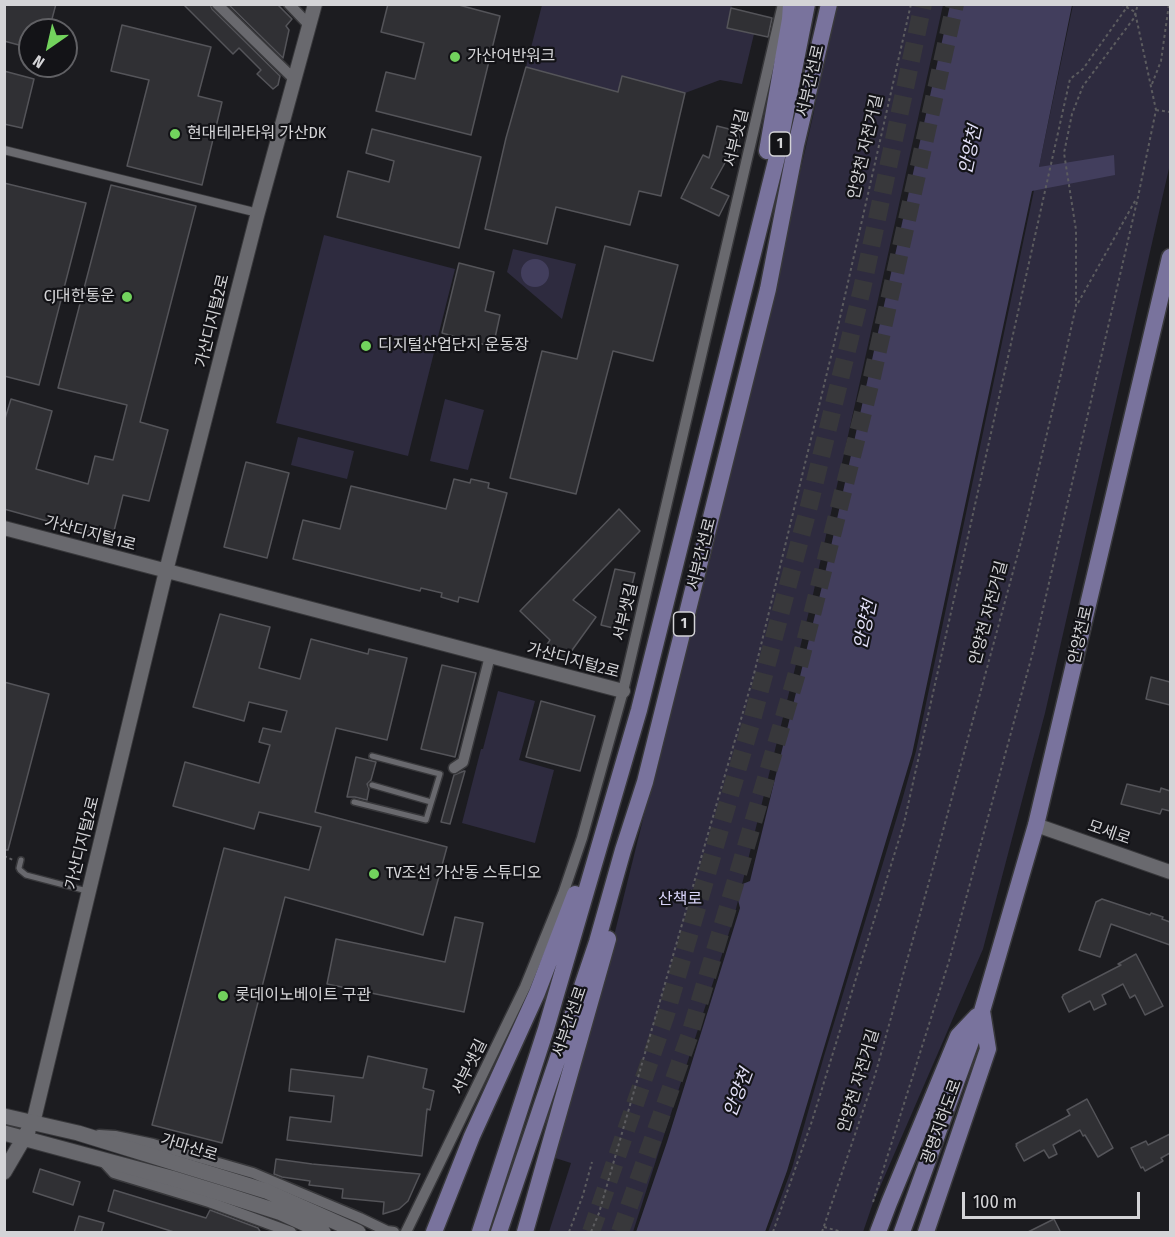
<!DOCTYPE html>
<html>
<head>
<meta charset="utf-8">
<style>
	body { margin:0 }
	#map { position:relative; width:1175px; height:1237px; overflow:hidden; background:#1c1c20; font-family:"Fira Sans Condensed",sans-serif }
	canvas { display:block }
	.frame { position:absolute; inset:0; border:6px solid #d4d4d7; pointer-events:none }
	.north { position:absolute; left:18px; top:18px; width:60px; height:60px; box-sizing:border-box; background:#131317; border:2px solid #606064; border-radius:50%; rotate:214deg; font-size:16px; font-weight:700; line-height:24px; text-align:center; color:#d4d4d7 }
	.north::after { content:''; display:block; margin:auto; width:21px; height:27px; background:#72d25d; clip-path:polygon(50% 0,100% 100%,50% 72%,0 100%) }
	.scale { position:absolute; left:962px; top:1192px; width:178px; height:27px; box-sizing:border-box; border:3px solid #d4d4d7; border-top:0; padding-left:8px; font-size:18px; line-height:21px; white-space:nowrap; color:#d4d4d7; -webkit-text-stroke:4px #131317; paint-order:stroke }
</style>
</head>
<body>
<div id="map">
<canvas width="1175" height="1237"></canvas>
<div class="frame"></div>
<div class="north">N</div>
<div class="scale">100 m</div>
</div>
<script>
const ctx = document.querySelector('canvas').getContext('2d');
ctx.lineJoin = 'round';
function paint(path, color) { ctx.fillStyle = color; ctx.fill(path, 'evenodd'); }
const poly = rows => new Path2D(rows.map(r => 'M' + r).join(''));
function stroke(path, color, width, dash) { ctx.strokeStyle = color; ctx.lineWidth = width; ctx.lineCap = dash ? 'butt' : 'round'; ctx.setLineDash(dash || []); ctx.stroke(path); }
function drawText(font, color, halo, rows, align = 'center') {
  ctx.font = font + ' "Fira Sans Condensed","Noto Sans KR",sans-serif'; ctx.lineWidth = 4.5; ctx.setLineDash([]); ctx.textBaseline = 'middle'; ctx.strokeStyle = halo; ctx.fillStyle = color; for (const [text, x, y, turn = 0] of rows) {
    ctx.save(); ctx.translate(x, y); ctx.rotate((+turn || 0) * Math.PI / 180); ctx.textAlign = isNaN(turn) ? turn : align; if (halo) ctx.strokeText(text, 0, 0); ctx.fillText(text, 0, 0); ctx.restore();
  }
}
paint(poly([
	[542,5,732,5,727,28,754,34,742,84,720,80,685,93,622,76,618,92,526,67],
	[835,5,943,5,812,599,734,917,633,1232,549,1232,571,1163,552,1157,607,964,747,401,813,116],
	[1073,5,1170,5,1170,164,1045,713,983,949,873,1203,863,1232,768,1232,792,1168,824,1056,901,804,916,751],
	[324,235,455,269,408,456,276,423],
	[513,249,576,264,562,319,507,272],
	[445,399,484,410,468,470,430,461],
	[298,437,354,451,347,479,291,465],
	[498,691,535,701,519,760,554,770,535,843,462,823,481,749,483,749]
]), '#2e2b3f');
paint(poly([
	[950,5,1072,5,1039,167,1114,155,1115,175,1032,191,912,754,787,1171,765,1232,636,1232,667,1142,740,908,735,887,750,881,824,578],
	'521 273a14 14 0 1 1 28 0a14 14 0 1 1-28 0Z'
]), '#423e5d');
const building = poly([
	[4,4,56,4,49,30,30,30,30,48,4,41,4,4],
	[183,4,210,4,212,9,280,76,278,85,273,89,257,74,261,70,239,48,233,54,183,4],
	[228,4,277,4,292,19,286,26,289,30,283,58,228,4],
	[388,4,455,4,500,16,471,135,376,111,386,72,415,79,424,43,381,32,388,4],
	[731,8,772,18,768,37,727,28,731,8],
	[122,25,211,47,198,96,222,102,202,185,127,166,149,80,111,71,122,25],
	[526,67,618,92,622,76,685,93,661,196,639,191,630,225,556,207,547,244,485,229,506,138,526,67],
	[4,71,34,79,22,128,4,124,4,71],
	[717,126,741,132,734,162,726,161,711,188,729,196,719,216,681,198,703,155,709,158,717,126],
	[372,129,481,157,459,248,337,217,348,171,389,182,394,161,366,153,372,129],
	[4,183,86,203,39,385,4,376,4,183],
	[111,185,196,206,140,422,168,430,149,501,123,495,112,539,4,509,4,422,11,399,52,411,36,469,88,484,95,456,113,460,127,405,58,388,111,185],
	[605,246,678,265,653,361,613,351,576,494,510,478,542,351,577,359,605,246],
	[459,263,494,272,485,311,500,315,493,347,442,333,459,263],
	[246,462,289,473,267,558,224,547,246,462],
	[454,479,470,483,471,479,489,483,488,488,507,493,478,602,459,597,458,602,441,597,442,593,421,588,420,591,293,559,303,520,340,529,351,486,446,509,454,479],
	[619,509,640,531,573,600,596,617,565,660,546,646,550,640,520,611,619,509],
	[615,569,635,573,621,630,601,625,615,569],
	[220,614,270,627,259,668,300,679,311,639,368,654,369,649,407,658,387,740,336,728,315,812,447,847,423,935,285,897,222,1143,152,1125,224,848,309,870,321,827,259,812,254,829,173,806,185,762,259,783,270,745,259,742,263,728,281,732,287,711,249,702,244,721,193,707,220,614],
	[442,665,476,673,455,757,421,749,442,665],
	[1151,677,1170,682,1170,705,1146,699,1151,677],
	[4,682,49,694,8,850,4,850,4,682],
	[541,701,595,716,580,771,526,757,541,701],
	[356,757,376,762,371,780,367,784,369,789,367,800,355,797,347,797,356,757],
	[464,771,465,771,450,824,441,822,454,775,464,771],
	[1127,784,1160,792,1161,788,1170,791,1170,811,1162,809,1160,814,1121,804,1127,784],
	[1102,899,1150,915,1151,913,1163,917,1162,919,1170,922,1170,945,1111,924,1100,957,1079,950,1096,902,1102,899],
	[455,917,483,923,464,1012,327,984,336,939,445,962,455,917],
	[1136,954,1163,1006,1145,1015,1135,995,1130,998,1123,984,1102,995,1106,1004,1094,1010,1090,1001,1069,1012,1062,997,1063,996,1063,995,1121,965,1118,964,1136,954],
	[368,1056,427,1069,423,1088,434,1091,430,1110,427,1109,422,1156,287,1140,290,1117,331,1122,334,1096,289,1091,291,1069,363,1078,368,1056],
	[1087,1099,1113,1148,1098,1157,1085,1135,1083,1136,1080,1130,1053,1145,1057,1154,1049,1158,1044,1150,1024,1161,1016,1146,1017,1145,1016,1144,1070,1115,1067,1110,1087,1099],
	[1170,1134,1170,1153,1161,1158,1163,1161,1145,1171,1143,1167,1141,1168,1131,1148,1146,1141,1148,1145,1170,1134],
	[276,1159,312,1164,420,1174,408,1201,399,1209,383,1214,384,1202,342,1198,343,1189,309,1185,310,1181,282,1177,274,1174,276,1159],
	[40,1169,80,1182,73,1205,33,1192,40,1169],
	[114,1190,206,1218,210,1210,258,1228,261,1233,177,1233,108,1211,114,1190],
	[79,1216,104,1223,101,1233,74,1233,79,1216],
	[1054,1219,1061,1233,1026,1233,1054,1219]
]);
paint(building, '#303034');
stroke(building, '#545459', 1.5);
stroke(poly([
	[591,1232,666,1014,752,720,809,506,862,289,923,4],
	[620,1232,690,1034,740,867,799,666,872,377,955,4]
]), '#38383b', 18, [18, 9]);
const service = poly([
	[372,785,431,802],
	[354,802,426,820,440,774,372,756],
	[21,860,19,868,20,870,26,875,87,891]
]);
const pedestrian = poly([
	[4,150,250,211]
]);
const minor = poly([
	[217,4,295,80],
	[289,4,310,26],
	[454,768,463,762,490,656],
	[99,1135,115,1136,153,1144,253,1173,360,1218,387,1231,394,1232],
	[103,1161,114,1173,209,1202,291,1232],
	[406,1232,525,987,563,894,582,838,623,691,783,4]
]);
const tertiary = poly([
	[4,528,623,691],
	[1036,825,1170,872],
	[33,1123,166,571,257,216,315,4]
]);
const secondary = poly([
	[4,1116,78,1133,266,1191,358,1232],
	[4,1133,171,1178,223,1194,279,1212,323,1232],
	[4,1172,28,1131]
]);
const primary = poly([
	[767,151,790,19,791,4],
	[434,1232,472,1136,537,993,575,894],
	[480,1232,546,1029,639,710,777,157,807,4],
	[499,1232,597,942,623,850,645,782,768,289,796,145,829,4],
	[525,1232,608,939],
	[878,1232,889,1203,958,1036,977,1016],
	[902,1232,982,1011,1036,825,1170,257],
	[926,1232,988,1049,982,1011]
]);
stroke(service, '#38383b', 8);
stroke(pedestrian, '#38383b', 10);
stroke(minor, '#38383b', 13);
stroke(tertiary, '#38383b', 16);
stroke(secondary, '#38383b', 17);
stroke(primary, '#38383b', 19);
stroke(poly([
	[1152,84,1161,61,1169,4],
	[1156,110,1170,112],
	[1078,303,1135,201],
	[4,856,13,860],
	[873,1202,949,961,1034,648,1138,197,1156,110,1135,12,1121,4],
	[824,1227,842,1232],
	[569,1232,583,1195,592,1162],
	[591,1232,599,1213,754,674,834,344,911,4],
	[773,1232,812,1121,904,823,1070,79,1083,69,1127,7,1128,4],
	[822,1232,875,1075,934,864,1024,531,1061,374,1076,306,1076,230,1064,153,1072,114,1083,86,1134,18,1138,4]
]), '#5c5c5f', 2, [3, 3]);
stroke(service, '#69696e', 5);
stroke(pedestrian, '#69696e', 8);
stroke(minor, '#69696e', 10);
stroke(tertiary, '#69696e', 14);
stroke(secondary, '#69696e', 15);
stroke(primary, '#79739d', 16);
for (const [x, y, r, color] of [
	[455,57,6,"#72d25d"],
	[175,134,6,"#72d25d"],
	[127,297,6,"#72d25d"],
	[366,346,6,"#72d25d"],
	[374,874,6,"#72d25d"],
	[223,996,6,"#72d25d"]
]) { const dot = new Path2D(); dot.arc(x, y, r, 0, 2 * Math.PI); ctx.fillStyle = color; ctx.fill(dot); stroke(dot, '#131317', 2); }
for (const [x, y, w] of [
	[780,144,21],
	[684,624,21]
]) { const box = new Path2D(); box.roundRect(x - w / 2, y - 12, w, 24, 4.5); ctx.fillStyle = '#131317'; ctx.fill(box); stroke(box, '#d4d4d7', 1.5); }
drawText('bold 15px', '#d4d4d7', null, [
	["1",780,144],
	["1",684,624]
]);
drawText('16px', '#d4d4d7', '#131317', [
	["가산어반워크",467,57],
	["현대테라타워 가산DK",187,134],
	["CJ대한통운",115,297,"right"],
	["디지털산업단지 운동장",378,346],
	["TV조선 가산동 스튜디오",386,874],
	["롯데이노베이트 구관",235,996]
], 'left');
drawText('16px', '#d4d4d7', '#131317', [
	["서부간선로",811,81,-77],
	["서부샛길",737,138,-77],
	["안양천 자전거길",866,147,-77],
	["가산디지털2로",213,321,-76],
	["가산디지털1로",90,534,15],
	["서부간선로",702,554,-76],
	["서부샛길",626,612,-77],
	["안양천 자전거길",989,613,-75],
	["안양천로",1081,635,-77],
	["가산디지털2로",573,661,15],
	["모세로",1109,833,19],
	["가산디지털2로",83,843,-76],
	["서부간선로",570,1022,-71],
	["서부샛길",470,1067,-64],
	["안양천 자전거길",859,1081,-73],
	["광명지하도로",942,1122,-70],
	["가마산로",189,1148,17]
]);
drawText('16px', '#d7d3f7', '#131317', [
	["산책로",680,900]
]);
drawText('italic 18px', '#e1def6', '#131317', [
	["안양천",971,150,-78],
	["안양천",866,625,-78],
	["안양천",739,1093,-69]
]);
</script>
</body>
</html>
